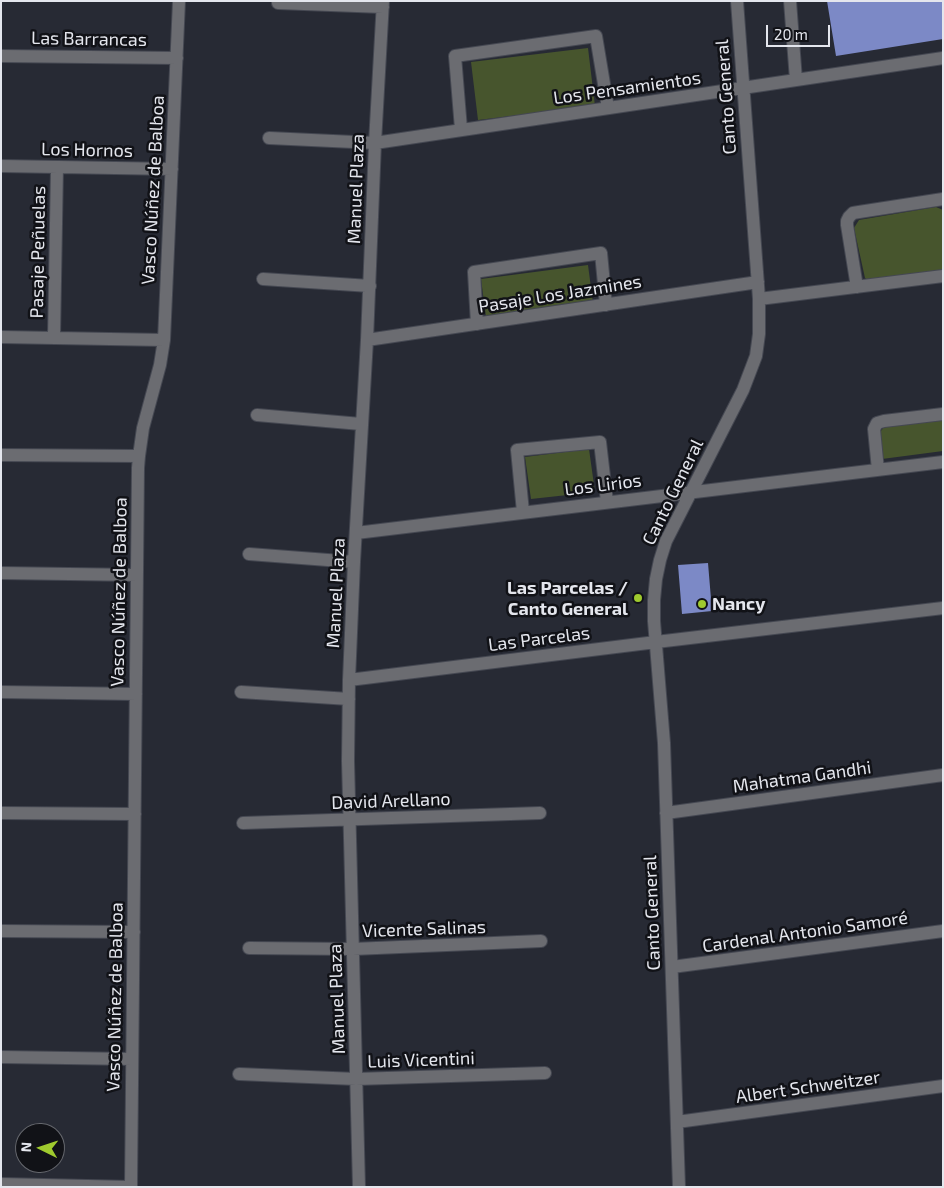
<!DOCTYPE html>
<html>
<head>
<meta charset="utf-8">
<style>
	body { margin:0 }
	#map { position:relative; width:944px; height:1188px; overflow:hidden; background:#272a34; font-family:"Exo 2",sans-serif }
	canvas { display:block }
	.frame { position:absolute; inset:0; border:2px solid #e4e6ed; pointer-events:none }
	.north { position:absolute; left:15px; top:1123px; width:50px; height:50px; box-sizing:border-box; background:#111217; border:1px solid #65676d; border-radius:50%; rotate:274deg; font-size:14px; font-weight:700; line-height:20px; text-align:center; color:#e4e6ed }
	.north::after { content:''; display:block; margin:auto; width:18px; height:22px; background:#9fca2e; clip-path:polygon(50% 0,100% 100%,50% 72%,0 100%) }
	.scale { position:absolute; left:766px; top:25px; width:64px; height:22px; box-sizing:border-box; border:2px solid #e4e6ed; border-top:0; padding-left:6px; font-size:15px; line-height:18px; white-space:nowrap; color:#e4e6ed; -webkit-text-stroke:4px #111217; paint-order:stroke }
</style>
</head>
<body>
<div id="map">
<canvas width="944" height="1188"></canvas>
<div class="frame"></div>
<div class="north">N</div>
<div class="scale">20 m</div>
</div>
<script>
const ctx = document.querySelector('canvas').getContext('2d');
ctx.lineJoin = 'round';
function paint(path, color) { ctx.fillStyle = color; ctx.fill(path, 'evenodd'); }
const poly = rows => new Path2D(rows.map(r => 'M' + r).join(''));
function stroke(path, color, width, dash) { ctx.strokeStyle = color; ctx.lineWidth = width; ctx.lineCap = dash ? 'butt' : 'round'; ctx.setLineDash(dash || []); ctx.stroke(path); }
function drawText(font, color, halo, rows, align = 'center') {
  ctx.font = font + ' "Exo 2",sans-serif'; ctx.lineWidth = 5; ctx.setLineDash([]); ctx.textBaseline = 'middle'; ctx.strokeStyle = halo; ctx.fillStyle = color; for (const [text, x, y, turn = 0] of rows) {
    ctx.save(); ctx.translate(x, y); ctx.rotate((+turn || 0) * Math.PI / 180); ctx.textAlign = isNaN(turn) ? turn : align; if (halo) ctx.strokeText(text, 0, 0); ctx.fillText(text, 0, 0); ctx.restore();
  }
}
paint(poly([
	[588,48,595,106,478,120,471,62],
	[936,207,943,210,943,275,873,284,865,278,854,228,859,220],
	[588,265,593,303,486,317,481,279],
	[943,420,943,451,882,459,880,432,885,426],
	[589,449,595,492,531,499,525,457]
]), '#47552d');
paint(poly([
	[827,1,943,1,943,39,836,56],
	[708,563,712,611,682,614,678,565]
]), '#7c89c6');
const minor = poly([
	[790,1,796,80],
	[278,3,383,7],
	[1,56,177,58],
	[461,129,455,56,596,36,608,108],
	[269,138,375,143,943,58],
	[1,166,172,169],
	[263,279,370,286],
	[857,287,847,225,847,221,849,217,853,213,859,212,943,199],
	[759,299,943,276],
	[477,324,474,272,601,253,606,305],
	[1,337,164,340],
	[54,338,57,167],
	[367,340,758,282],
	[257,415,361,424],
	[1,455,139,456],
	[878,470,874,429,877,423,884,421,943,414],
	[523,512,517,450,600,442,607,502],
	[356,533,943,462],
	[249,554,354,562],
	[1,573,137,575],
	[349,680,656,642,943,608],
	[1,692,136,694],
	[241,692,349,699],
	[1,813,135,814],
	[666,813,943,775],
	[243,823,540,813],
	[1,931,134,932],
	[249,948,353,949,541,941],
	[672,967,943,931],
	[1,1057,132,1059],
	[239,1074,356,1079,545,1073],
	[677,1122,943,1086],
	[1,1184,131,1187,138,468,139,456,143,428,160,365,164,340,179,1],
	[359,1187,348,761,349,680,354,562,367,340,375,143,383,1],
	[679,1187,664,743,654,621,654,600,656,579,660,560,666,541,743,390,756,356,759,334,759,299,737,1]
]);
stroke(minor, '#454852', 14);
stroke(minor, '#6b6c71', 12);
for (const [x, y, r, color] of [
	[638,598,5,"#9fca2e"],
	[702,604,5,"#9fca2e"]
]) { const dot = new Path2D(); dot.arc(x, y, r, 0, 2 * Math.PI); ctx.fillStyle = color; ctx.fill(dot); stroke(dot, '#111217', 2); }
drawText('18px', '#e4e6ed', '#111217', [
	["Las Barrancas",89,39,1],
	["Los Pensamientos",627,88,-8],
	["Canto General",726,97,-94],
	["Los Hornos",87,150,1],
	["Manuel Plaza",356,189,-88],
	["Vasco Núñez de Balboa",153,190,-87],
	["Pasaje Peñuelas",38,252,-89],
	["Pasaje Los Jazmines",560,294,-9],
	["Los Lirios",603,485,-7],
	["Canto General",673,492,-64],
	["Vasco Núñez de Balboa",119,592,-89],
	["Manuel Plaza",336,593,-87],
	["Las Parcelas",539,639,-7],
	["Mahatma Gandhi",802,777,-8],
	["David Arellano",391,801,-2],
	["Canto General",652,913,-92],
	["Vicente Salinas",424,929,-2],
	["Cardenal Antonio Samoré",805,932,-8],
	["Vasco Núñez de Balboa",115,997,-89],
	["Manuel Plaza",337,999,-92],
	["Luis Vicentini",421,1060,-2],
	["Albert Schweitzer",808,1087,-8]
]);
drawText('bold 18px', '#e4e6ed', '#111217', [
	["Las Parcelas /",628,588],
	["Canto General",628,609],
	["Nancy",712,604,"left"]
], 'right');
</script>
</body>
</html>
